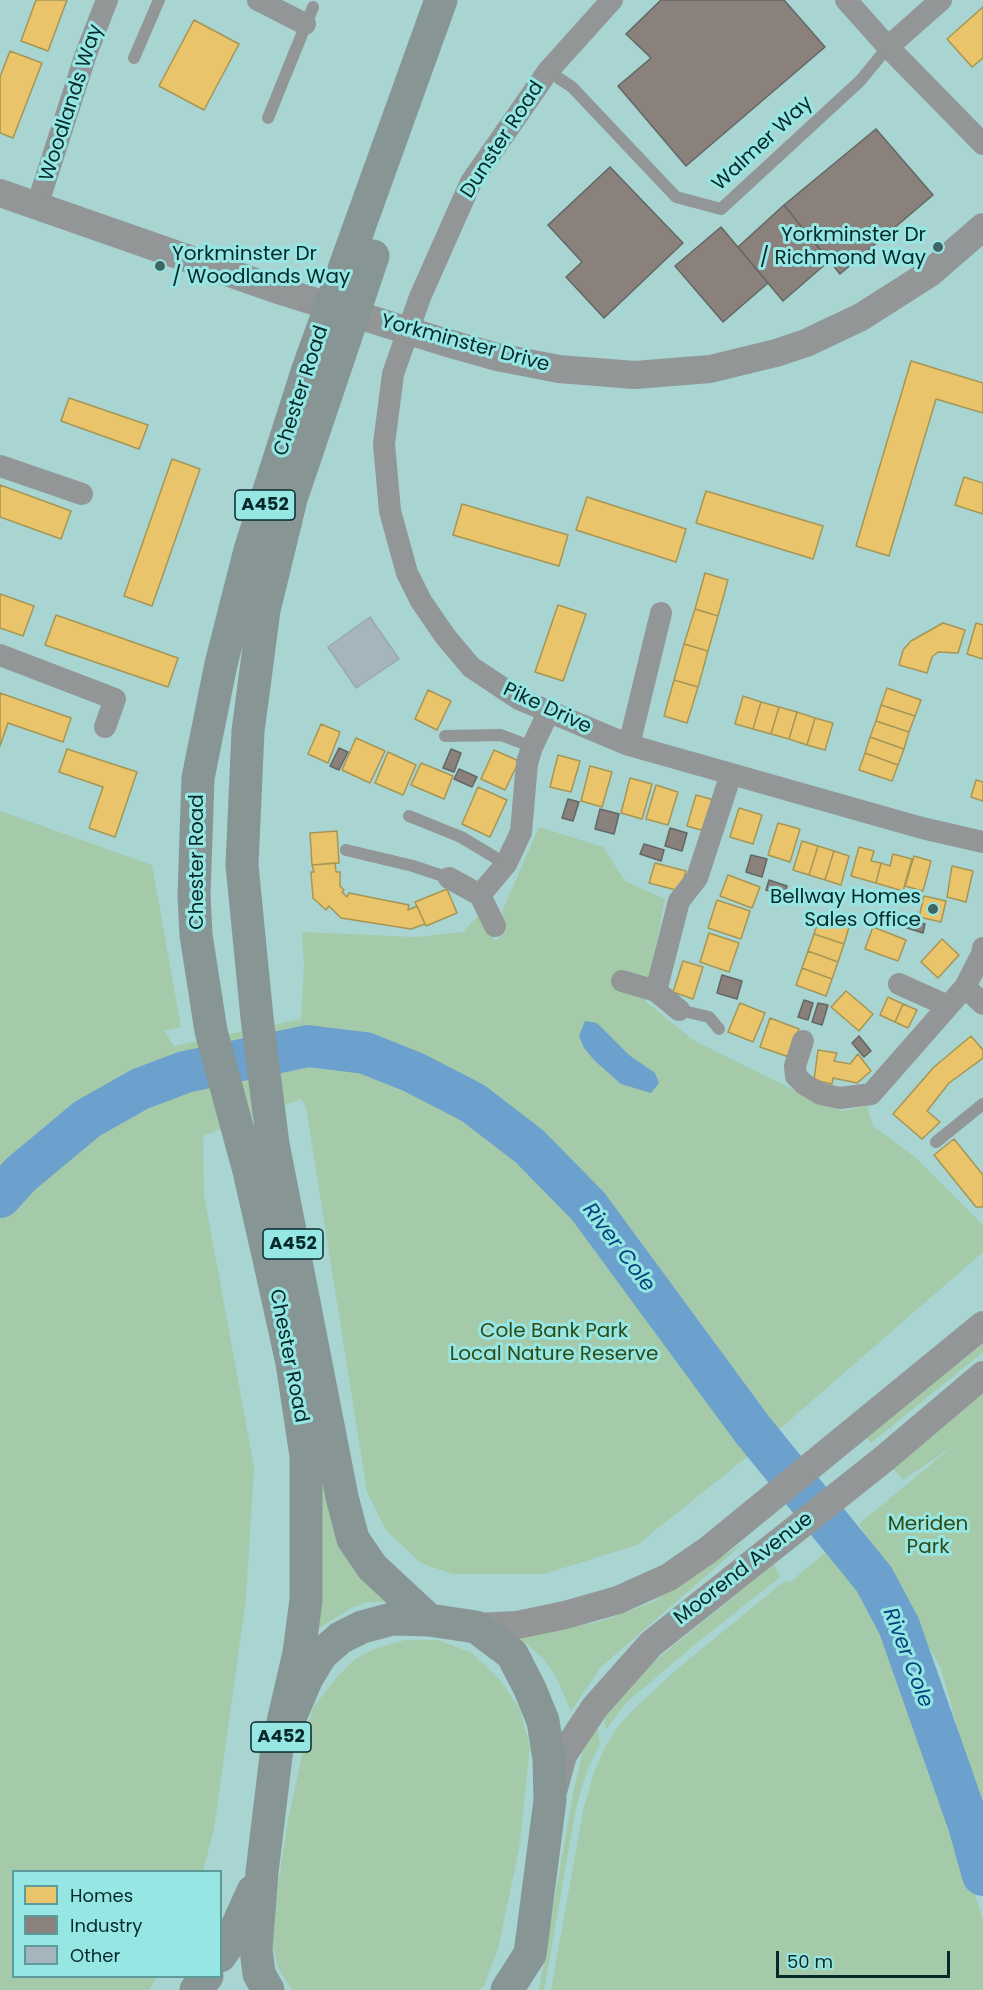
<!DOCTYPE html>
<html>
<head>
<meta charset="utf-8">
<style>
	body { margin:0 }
	#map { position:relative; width:983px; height:1990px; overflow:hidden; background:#a8d4d2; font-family:Poppins,sans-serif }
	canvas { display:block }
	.legend { position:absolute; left:12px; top:1870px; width:210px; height:108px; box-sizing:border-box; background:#96e6e3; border:2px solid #5c9b99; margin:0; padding:8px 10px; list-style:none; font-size:18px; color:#062a29 }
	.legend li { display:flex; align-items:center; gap:12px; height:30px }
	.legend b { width:30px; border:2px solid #5c9b99 }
	.scale { position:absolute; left:776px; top:1951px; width:174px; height:27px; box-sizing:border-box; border:3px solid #062a29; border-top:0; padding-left:8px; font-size:18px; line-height:21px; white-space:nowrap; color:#062a29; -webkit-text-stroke:4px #96e6e3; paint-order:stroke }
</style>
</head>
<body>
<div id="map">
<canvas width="983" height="1990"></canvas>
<ul class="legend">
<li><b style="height:16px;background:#e9c46a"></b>Homes</li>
<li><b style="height:16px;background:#8a817c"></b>Industry</li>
<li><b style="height:16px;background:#a6b4bd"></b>Other</li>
</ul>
<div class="scale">50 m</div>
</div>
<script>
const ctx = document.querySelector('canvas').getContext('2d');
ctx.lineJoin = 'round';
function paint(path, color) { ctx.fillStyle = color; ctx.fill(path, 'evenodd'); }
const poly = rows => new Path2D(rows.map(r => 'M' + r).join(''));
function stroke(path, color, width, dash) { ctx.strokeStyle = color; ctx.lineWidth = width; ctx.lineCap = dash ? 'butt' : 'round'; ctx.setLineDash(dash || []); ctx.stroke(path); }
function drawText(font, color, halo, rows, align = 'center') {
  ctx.font = font + ' Poppins,sans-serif'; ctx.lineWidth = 6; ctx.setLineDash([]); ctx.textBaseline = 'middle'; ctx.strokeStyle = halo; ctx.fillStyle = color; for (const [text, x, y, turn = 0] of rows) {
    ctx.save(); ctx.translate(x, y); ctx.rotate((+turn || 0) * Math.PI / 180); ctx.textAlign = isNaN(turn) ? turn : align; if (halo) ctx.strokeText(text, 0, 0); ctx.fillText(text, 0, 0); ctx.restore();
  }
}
paint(poly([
	[0,811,152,865,181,1027,164,1031,174,1046,301,1019,304,967,302,932,416,937,463,932,479,915,495,941,506,931,502,912,539,827,603,847,625,881,665,899,645,1001,693,1040,824,1105,843,1111,867,1106,873,1126,915,1157,983,1225,983,1252,752,1453,637,1545,544,1574,453,1574,421,1563,386,1530,367,1492,306,1107,301,1099,203,1136,204,1195,254,1467,246,1598,214,1829,203,1871,14,1872,14,1976,157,1977,149,1990,0,1990],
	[983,1343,983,1352,871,1443,866,1437],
	[302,1362,387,1602,368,1602,351,1608,321,1627,306,1641],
	[983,1391,983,1822,941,1668,859,1524,953,1446,903,1480,891,1466],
	[746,1541,601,1667,571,1711,556,1677,543,1658,514,1633,556,1630,598,1622,651,1603],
	[832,1547,886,1626,905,1693,956,1834,983,1920,983,1990,551,1990,583,1811,593,1775,606,1745,619,1725,635,1708,676,1670,786,1580,789,1583],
	[774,1564,780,1577,693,1646,626,1703,606,1730,604,1714,630,1681],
	[405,1640,438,1640,472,1653,500,1680,520,1709,530,1748,519,1850,498,1948,484,1986,479,1990,292,1990,279,1969,272,1944,272,1923,288,1821,312,1709,337,1677,355,1659,377,1648],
	[597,1725,600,1745,588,1768,576,1808,544,1990,539,1990,573,1793,583,1752]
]), '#a4caaa');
paint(poly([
	[585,1021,597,1023,629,1055,655,1073,659,1083,651,1093,621,1084,595,1061,584,1048,579,1036]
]), '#6ca1cd');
const homes = poly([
	[36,0,67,0,48,51,21,41,36,0],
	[983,7,983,58,972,67,947,39,983,7],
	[194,20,239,44,204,110,159,86,194,20],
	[10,51,42,63,13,138,0,133,0,77,10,51],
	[911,361,983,383,983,413,936,399,889,556,856,546,911,361],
	[69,398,148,425,139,449,61,421,69,398],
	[172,459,200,469,152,606,124,596,172,459],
	[964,477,983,483,983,514,955,505,964,477],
	[0,485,71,511,61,539,0,517,0,485],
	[706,491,823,526,813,559,696,523,706,491],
	[587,497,686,529,676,562,576,530,587,497],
	[462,504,568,535,559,566,453,535,462,504],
	[705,573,728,580,718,616,695,609,705,573],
	[0,594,34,606,23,636,0,628,0,594],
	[558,605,586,614,563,681,535,672,558,605],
	[695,609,718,616,708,651,684,644,695,609],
	[56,615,178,658,168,687,45,645,56,615],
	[943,623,965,630,958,653,938,652,932,657,927,673,899,665,903,650,911,641,943,623],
	[976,623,983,625,983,659,967,654,976,623],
	[684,644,708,651,698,687,674,680,684,644],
	[674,680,698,687,687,723,664,716,674,680],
	[887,688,921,700,915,716,881,705,887,688],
	[428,690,451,701,437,730,415,719,428,690],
	[0,693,71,718,63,742,8,723,0,746,0,693],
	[743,696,761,702,753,729,735,724,743,696],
	[761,702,779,707,771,734,753,729,761,702],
	[881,705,915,716,909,732,876,721,881,705],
	[779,707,797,712,789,739,771,734,779,707],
	[797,712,815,718,807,745,789,739,797,712],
	[815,718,833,723,825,750,807,745,815,718],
	[876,721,909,732,904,749,870,737,876,721],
	[321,724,340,732,328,763,308,754,321,724],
	[870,737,904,749,898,765,865,753,870,737],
	[356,738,385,751,370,783,342,770,356,738],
	[67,749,137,772,115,837,89,828,103,787,59,772,67,749],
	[494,750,519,761,505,790,481,779,494,750],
	[388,752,416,765,403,795,375,783,388,752],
	[865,753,898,765,892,781,859,770,865,753],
	[558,755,580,761,571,792,550,787,558,755],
	[421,763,453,776,444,799,411,785,421,763],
	[590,766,612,772,602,807,581,801,590,766],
	[630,778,652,784,642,819,621,813,630,778],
	[976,780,983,782,983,801,971,797,976,780],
	[656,785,678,792,668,825,646,819,656,785],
	[478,787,507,800,490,837,462,824,478,787],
	[696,795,718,801,708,832,687,826,696,795],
	[739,808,762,815,753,844,730,837,739,808],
	[778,823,800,829,790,862,768,855,778,823],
	[337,831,339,863,312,865,310,833,337,831],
	[802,841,818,846,809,875,793,870,802,841],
	[818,846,834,851,825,880,809,875,818,846],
	[859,847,874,851,871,861,881,863,876,883,851,876,859,847],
	[834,851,849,856,841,885,825,880,834,851],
	[893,854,912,859,903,891,876,883,881,863,890,866,893,854],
	[914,856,931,861,923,891,905,886,914,856],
	[335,863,336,872,340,872,340,886,344,890,342,892,347,897,349,893,409,905,408,910,417,906,425,924,411,929,341,918,329,906,326,910,313,898,311,872,314,872,312,865,335,863],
	[655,863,686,871,680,891,649,883,655,863],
	[952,866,973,871,966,902,947,897,952,866],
	[728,875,760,887,752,908,720,896,728,875],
	[447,889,457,913,426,926,415,902,447,889],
	[924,896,946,901,941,922,919,917,924,896],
	[717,900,750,911,741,939,708,928,717,900],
	[820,917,849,927,844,944,814,934,820,917],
	[873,927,906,940,898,961,865,949,873,927],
	[709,933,739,943,729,972,700,962,709,933],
	[814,934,844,944,838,962,808,951,814,934],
	[942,939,959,955,938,978,921,962,942,939],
	[808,951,838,962,832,979,802,968,808,951],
	[683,961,703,967,693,999,673,992,683,961],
	[802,968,832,979,826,996,796,985,802,968],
	[846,991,873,1014,859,1031,831,1007,846,991],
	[888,997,903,1004,895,1022,880,1015,888,997],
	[740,1003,765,1013,753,1042,728,1032,740,1003],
	[903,1004,917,1010,908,1028,895,1022,903,1004],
	[770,1018,799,1029,789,1057,760,1047,770,1018],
	[971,1036,983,1050,983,1058,949,1083,927,1111,940,1122,922,1139,893,1114,934,1067,971,1036],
	[818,1050,837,1053,834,1061,850,1064,858,1054,871,1071,857,1083,833,1078,832,1084,814,1080,818,1050],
	[954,1139,983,1175,983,1207,976,1207,934,1155,954,1139]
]);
paint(homes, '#e9c46a');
stroke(homes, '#a59656', 1.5);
const industry = poly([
	[661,0,784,0,825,47,686,166,618,86,651,58,626,34,661,0],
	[876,129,933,195,840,274,784,205,876,129],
	[610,167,683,243,604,318,566,277,582,262,548,225,610,167],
	[784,205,829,261,783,301,738,247,784,205],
	[721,227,768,283,723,322,675,266,721,227],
	[339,748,348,752,339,770,330,766,339,748],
	[451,749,461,753,454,772,443,768,451,749],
	[459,769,477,777,472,787,454,779,459,769],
	[568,799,579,802,573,821,562,818,568,799],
	[600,809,619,814,614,834,595,829,600,809],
	[670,828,687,833,682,851,665,846,670,828],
	[644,844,664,850,661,861,640,854,644,844],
	[751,855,767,859,762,877,746,872,751,855],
	[769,880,787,886,785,896,766,890,769,880],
	[906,919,925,924,923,933,904,927,906,919],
	[722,975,742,981,737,999,717,993,722,975],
	[804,1000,813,1003,808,1020,798,1017,804,1000],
	[818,1003,828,1005,822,1025,812,1022,818,1003],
	[859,1036,871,1051,864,1057,852,1043,859,1036]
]);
paint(industry, '#8a817c');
stroke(industry, '#626763', 1.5);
stroke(poly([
	[0,1197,21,1174,87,1119,140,1089,185,1072,308,1046,365,1053,413,1072,473,1103,529,1146,588,1206,752,1429,874,1579,899,1626,969,1825,983,1875]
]), '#6ca1cd', 42);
const building = poly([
	[370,617,399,659,356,688,328,647,370,617]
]);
paint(building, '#a6b4bd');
stroke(building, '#9aa8b0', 1.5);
stroke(poly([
	[134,58,159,0],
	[548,71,572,87,676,197,721,209,860,81,888,47],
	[268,118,313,7],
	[445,736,501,735,532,747],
	[409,816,461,837,506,864],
	[346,850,413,866,449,878],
	[679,1010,709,1017,719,1029],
	[936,1142,983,1104]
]), '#929696', 12);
stroke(poly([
	[258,0,305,24],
	[612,0,548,71,471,182,420,297,393,374,384,444,390,511,407,573,421,601,445,636,471,667,519,699,629,745,922,828,983,842],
	[846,0,888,47,983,144],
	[888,47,941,0],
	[37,206,86,54,107,0],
	[0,466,82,494],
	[0,655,115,699,105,727],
	[629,745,661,613],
	[449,878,480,895,495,926],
	[480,895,506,864,521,832,527,763,532,747,548,713],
	[622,981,656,991,679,1010],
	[899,984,948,1006],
	[965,987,983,1004],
	[656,991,679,901,697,878,731,774],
	[803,1041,795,1066,796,1076,804,1084,821,1094,840,1098,871,1094,965,987,982,954,983,948]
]), '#929696', 22);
stroke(poly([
	[0,193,281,291,444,342,497,357,559,369,635,375,710,369,776,353,806,343,861,317,930,273,983,227],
	[476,1627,517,1625,565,1615,618,1600,669,1577,708,1550,983,1325],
	[554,1788,563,1755,595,1707,651,1644,885,1458,983,1375]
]), '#929696', 28);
stroke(poly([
	[373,256,291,499,264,610,248,731,242,865,257,1018,273,1144,342,1497,353,1539,372,1567,429,1620],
	[277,1748,299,1653,306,1600,306,1456,292,1363,271,1268,249,1171,211,1031,196,935,194,895,198,778,221,664,250,550,308,369,441,0],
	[220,1956,230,1942,253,1891],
	[196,1990,207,1976],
	[268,1990,259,1974,256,1949,262,1872,277,1748,307,1678,321,1655,340,1638,362,1627,392,1619,429,1620,476,1627,512,1654,530,1689,543,1721,549,1759,550,1800,530,1954,507,1990]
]), '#879695', 33);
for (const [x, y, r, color] of [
	[938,247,6,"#3f6664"],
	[160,266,6,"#3f6664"],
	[933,909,6,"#3f6664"]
]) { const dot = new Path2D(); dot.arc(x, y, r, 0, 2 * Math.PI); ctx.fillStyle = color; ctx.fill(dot); stroke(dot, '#96e6e3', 2); }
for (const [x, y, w] of [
	[265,505,60],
	[293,1244,60],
	[281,1737,60]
]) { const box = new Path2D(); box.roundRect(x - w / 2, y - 15, w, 30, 4.5); ctx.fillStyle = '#96e6e3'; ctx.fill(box); stroke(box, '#062a29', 1.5); }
drawText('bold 18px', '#062a29', null, [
	["A452",265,505],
	["A452",293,1244],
	["A452",281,1737]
]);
drawText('20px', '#062a29', '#96e6e3', [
	["Woodlands Way",72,103,-72],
	["Dunster Road",503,140,-57],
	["Walmer Way",763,144,-43],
	["Yorkminster Drive",465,344,15],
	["Chester Road",302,391,-72],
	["Pike Drive",547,709,25],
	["Chester Road",198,862,-90],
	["Chester Road",288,1356,79],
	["Moorend Avenue",744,1569,-38]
]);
drawText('20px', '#062a29', '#96e6e3', [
	["Yorkminster Dr",926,236],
	["/ Richmond Way",926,259],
	["Yorkminster Dr",172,255,"left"],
	["/ Woodlands Way",172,278,"left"],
	["Bellway Homes",921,898],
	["Sales Office",921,921]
], 'right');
drawText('20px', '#2f4b15', '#96e6e3', [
	["Cole Bank Park",554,1332],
	["Local Nature Reserve",554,1355],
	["Meriden",928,1525],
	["Park",928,1548]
]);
drawText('italic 21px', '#01437e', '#96e6e3', [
	["River Cole",618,1248,53],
	["River Cole",907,1658,69]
]);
</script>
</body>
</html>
